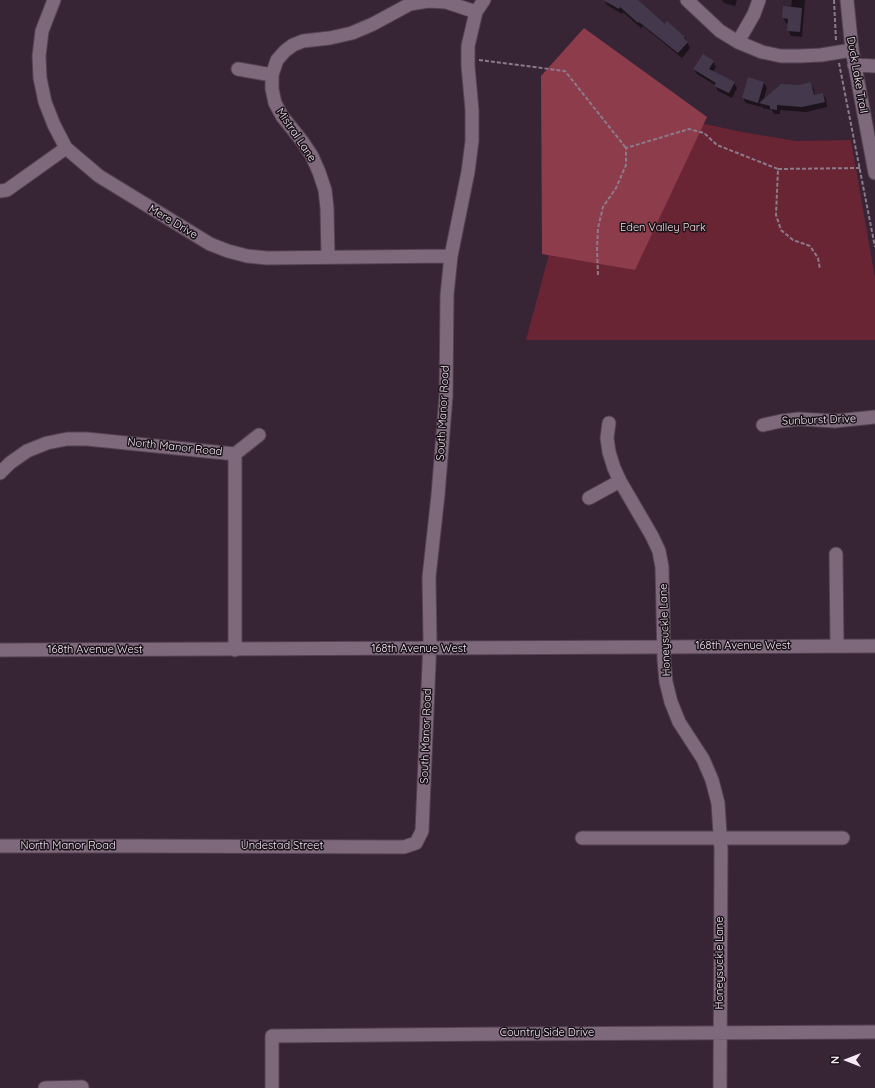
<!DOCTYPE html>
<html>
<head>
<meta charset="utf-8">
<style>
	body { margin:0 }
	#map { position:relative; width:875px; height:1088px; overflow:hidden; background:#372435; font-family:Quicksand,sans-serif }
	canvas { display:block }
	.north { position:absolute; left:827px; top:1040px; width:40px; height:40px; -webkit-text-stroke:3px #191118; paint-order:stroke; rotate:270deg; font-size:11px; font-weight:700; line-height:16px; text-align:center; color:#f6e9f4 }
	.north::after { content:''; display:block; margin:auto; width:14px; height:18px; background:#f6e9f4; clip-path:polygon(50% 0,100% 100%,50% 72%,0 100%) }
</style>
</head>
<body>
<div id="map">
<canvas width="875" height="1088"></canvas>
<div class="north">N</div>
</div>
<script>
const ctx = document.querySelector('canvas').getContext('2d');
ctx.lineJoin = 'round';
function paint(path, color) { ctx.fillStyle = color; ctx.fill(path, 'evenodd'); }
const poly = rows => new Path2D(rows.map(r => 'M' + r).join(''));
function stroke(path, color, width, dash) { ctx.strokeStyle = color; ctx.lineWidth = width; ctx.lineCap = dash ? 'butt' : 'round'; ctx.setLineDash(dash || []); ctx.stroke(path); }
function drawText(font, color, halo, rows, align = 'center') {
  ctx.font = font + ' Quicksand,sans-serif'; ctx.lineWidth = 3; ctx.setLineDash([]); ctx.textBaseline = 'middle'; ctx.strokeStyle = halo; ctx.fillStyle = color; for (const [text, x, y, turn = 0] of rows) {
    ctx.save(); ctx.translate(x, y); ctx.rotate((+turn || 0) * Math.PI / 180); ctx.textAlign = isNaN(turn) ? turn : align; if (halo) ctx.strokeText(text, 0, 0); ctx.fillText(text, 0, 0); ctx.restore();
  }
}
paint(poly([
	[696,122,742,132,796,141,851,140,875,278,875,340,526,340,552,243]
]), '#6a2534');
paint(poly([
	[584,28,707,117,635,270,542,254,541,76]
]), '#8d3c4c');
paint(poly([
	[604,0,634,0,665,25,685,37,690,48,682,58,643,26,641,28,623,12,622,14,607,5],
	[722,0,737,0,735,6,724,3],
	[792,0,805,0,802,37,791,36,788,30,788,24,786,23,783,18,784,7,791,8],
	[713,62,716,67,713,72,734,83,737,88,732,98,718,91,715,85,697,74,694,69],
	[764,83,767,88,763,101,799,86,811,83,814,89,815,96,823,94,826,99,827,107,806,112,780,110,780,114,774,114,772,110,763,108,762,105,761,107,746,103,743,98]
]), '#0007');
paint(poly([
	[603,0,638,0,665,24,667,21,685,37,684,38,688,42,678,53,639,22,638,23,620,7,619,9],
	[783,6,802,8,800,32,787,31,788,19,782,18],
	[703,54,714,61,709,69,735,82,729,93,714,86,716,83,693,69],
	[748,77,764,82,758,103,742,98],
	[811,82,814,95,823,93,825,102,802,107,777,105,777,110,770,109,770,106,759,103,781,84,799,85]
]), '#44384d');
const minor = poly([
	[54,0,42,31,39,56,40,78,45,102,54,125,66,148,99,176,210,244,228,251,247,256,267,258,451,256],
	[687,0,720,31,738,42,762,52,781,56,800,56,821,55,852,50],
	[847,0,852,50,875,173],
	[738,42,754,14,759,0],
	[854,65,875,66],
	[238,69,272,75],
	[0,191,7,190,66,148],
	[328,257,327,208,325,190,319,172,312,156,302,141,282,116,275,103,272,89,272,75,277,60,285,51,293,45,303,41,330,38,352,33,373,24,410,4,428,1,446,2,476,12],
	[609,423,607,438,609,452,614,468,620,481,652,536,659,551,662,567,664,660,666,682,671,702,679,722,703,759,712,780,718,803,721,849,720,1088],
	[763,425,781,421,799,419,835,421,875,417],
	[235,454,235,650],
	[235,454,259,435],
	[0,473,10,463,27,451,47,443,67,439,87,439,235,454],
	[589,498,620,481],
	[836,554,837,646],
	[0,650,875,646],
	[582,838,843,838],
	[0,846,135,846,404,847,416,843,422,831,430,640,429,577,438,495,446,396,447,295,451,256,468,172,472,141,472,110,468,66,468,46,476,12,484,0],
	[45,1088,82,1087],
	[272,1088,272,1036,500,1034,875,1032]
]);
stroke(minor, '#524250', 15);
stroke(poly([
	[834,0,836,41],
	[479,60,565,71,626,148],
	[839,63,875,247],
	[778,169,860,168],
	[598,275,597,249,598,228,603,207,616,188,626,165,626,148,689,129,704,133,717,145,778,169,776,215,781,230,793,240,810,246,818,258,820,269]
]), '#8c7b8a', 2, [4, 2]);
stroke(minor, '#7e687b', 13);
drawText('11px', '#f6e9f4', '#191118', [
	["Duck Lake Trail",857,75,80],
	["Mistral Lane",296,135,56],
	["Mere Drive",173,222,31],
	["South Manor Road",443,413,-87],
	["Sunburst Drive",819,420,-2],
	["North Manor Road",175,447,6],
	["Honeysuckle Lane",665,630,-92],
	["168th Avenue West",743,646],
	["168th Avenue West",419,649],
	["168th Avenue West",95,650],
	["South Manor Road",426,736,-88],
	["North Manor Road",68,846],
	["Undestad Street",282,846],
	["Honeysuckle Lane",720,963,-90],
	["Country Side Drive",547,1033]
]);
drawText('11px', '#f5dcde', '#191118', [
	["Eden Valley Park",663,228]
]);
</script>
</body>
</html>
